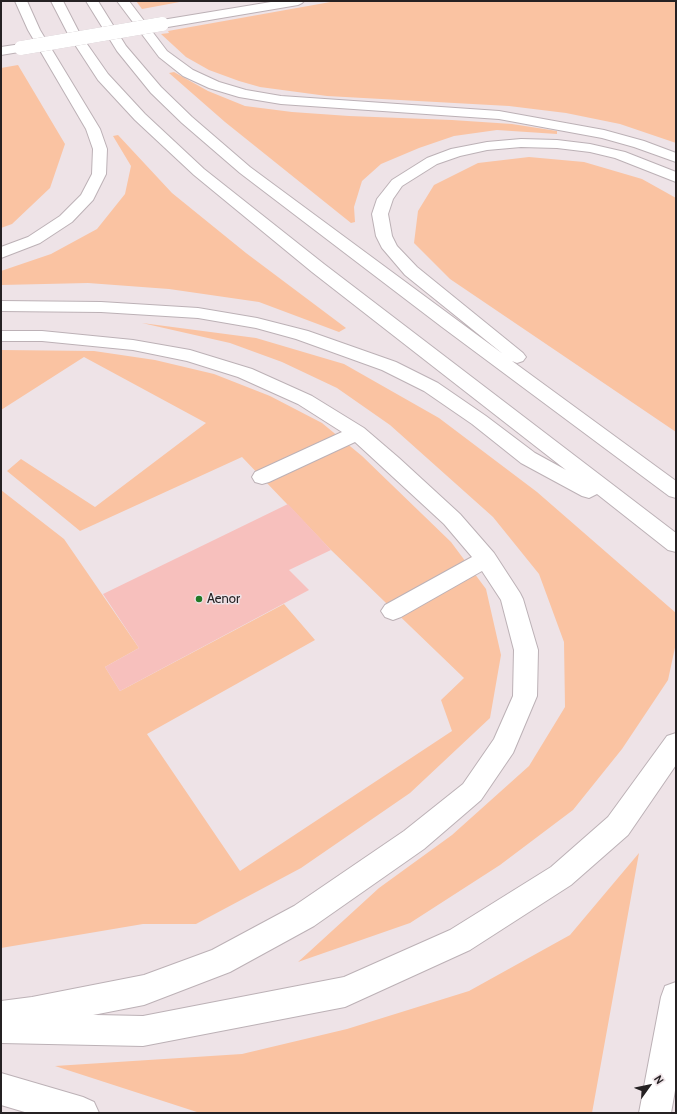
<!DOCTYPE html>
<html>
<head>
<meta charset="utf-8">
<style>
	body { margin:0 }
	#map { position:relative; width:677px; height:1114px; overflow:hidden; background:#eee3e7; font-family:Cabin,sans-serif }
	canvas { display:block }
	.frame { position:absolute; inset:0; border:2px solid #252123; pointer-events:none }
	.north { position:absolute; left:629px; top:1066px; width:40px; height:40px; -webkit-text-stroke:3px #eee3e7; paint-order:stroke; rotate:57deg; font-size:11px; font-weight:700; line-height:16px; text-align:center; color:#252123 }
	.north::after { content:''; display:block; margin:auto; width:14px; height:18px; background:#252123; clip-path:polygon(50% 0,100% 100%,50% 72%,0 100%) }
</style>
</head>
<body>
<div id="map">
<canvas width="677" height="1114"></canvas>
<div class="frame"></div>
<div class="north">N</div>
</div>
<script>
const ctx = document.querySelector('canvas').getContext('2d');
ctx.lineJoin = 'round';
function paint(path, color) { ctx.fillStyle = color; ctx.fill(path, 'evenodd'); }
const poly = rows => new Path2D(rows.map(r => 'M' + r).join(''));
function stroke(path, color, width, dash) { ctx.strokeStyle = color; ctx.lineWidth = width; ctx.lineCap = dash ? 'butt' : 'round'; ctx.setLineDash(dash || []); ctx.stroke(path); }
function drawText(font, color, halo, rows, align = 'center') {
  ctx.font = font + ' Cabin,sans-serif'; ctx.lineWidth = 3; ctx.setLineDash([]); ctx.textBaseline = 'middle'; ctx.strokeStyle = halo; ctx.fillStyle = color; for (const [text, x, y, turn = 0] of rows) {
    ctx.save(); ctx.translate(x, y); ctx.rotate((+turn || 0) * Math.PI / 180); ctx.textAlign = isNaN(turn) ? turn : align; if (halo) ctx.strokeText(text, 0, 0); ctx.fillText(text, 0, 0); ctx.restore();
  }
}
paint(poly([
	[136,1,185,1,142,9],
	[336,1,676,1,676,143,620,124,566,113,509,106,327,96,260,87,239,81,209,70,186,57,161,34,169,33,168,31],
	[18,65,65,144,50,188,12,224,1,228,1,68],
	[174,72,208,91,245,106,292,112,349,116,452,120,512,124,557,131,557,134,497,130,454,136,419,148,381,164,362,181,354,207,355,222,351,223,225,122,169,73],
	[118,135,172,193,246,253,346,328,339,332,259,302,169,289,88,283,1,285,1,271,51,254,97,229,125,194,131,166,113,136],
	[529,157,584,162,642,179,676,198,676,432,450,279,414,243,418,211,434,185,478,163],
	[142,323,256,338,344,364,439,418,537,492,676,613,676,643,668,680,622,749,573,810,500,865,410,923,298,962,379,888,452,835,529,766,565,707,564,642,539,574,493,517,390,425,337,388,282,362,230,343],
	[1,350,94,351,155,360,214,374,270,396,322,423,362,456,451,542,486,589,501,655,490,718,410,793,301,868,196,924,143,924,1,948,1,490,64,539,139,648,105,667,120,691,284,604,315,640,147,734,240,871,452,731,441,700,464,678,331,550,242,457,80,531,7,471,21,459,95,507,206,423,84,357,1,410],
	[639,853,592,1113,200,1113,55,1066,242,1054,347,1029,469,991,570,935]
]), '#fac3a2');
paint(poly([
	[288,504,331,550,289,570,309,590,120,691,105,667,139,648,103,594]
]), '#f7c0bd');
const minor = poly([
	[1,331,42,331,133,340,190,350,252,369,312,396,364,428,399,458,460,514,494,553,520,593,523,599,538,650,537,696,513,753,481,800,424,849,314,926,230,972,144,1005,32,1027,1,1031,1,1001,32,997,144,975,212,950,294,906,404,831,463,784,494,739,513,696,514,650,501,600,482,571,401,617,393,620,385,617,381,611,385,605,472,557,444,524,355,442,269,482,262,484,255,482,252,477,255,472,342,432,298,404,238,377,187,361,133,350,42,341,1,341,1,331]
]);
const major = poly([
	[1,1073,83,1097,94,1102,99,1113,28,1113,1,1105,1,1073]
]);
const highway = poly([
	[15,1,27,1,40,30,100,129,107,149,106,174,93,200,72,222,40,243,1,258,1,247,28,237,60,216,81,195,92,174,93,149,86,129,28,30,15,1],
	[51,1,63,1,80,34,108,74,145,114,204,169,324,264,676,533,676,552,668,550,597,494,589,498,582,496,521,463,472,424,424,391,382,370,296,339,256,328,198,318,101,312,1,311,1,301,101,302,198,308,257,318,308,331,396,362,438,383,486,416,535,453,566,470,312,272,194,175,135,120,98,80,68,34,51,1],
	[86,1,98,1,126,46,161,87,192,117,250,167,503,354,405,275,382,248,376,236,372,214,377,199,392,180,427,158,451,149,487,142,521,139,557,140,590,144,625,152,676,172,676,182,615,158,590,152,557,148,521,147,487,150,460,156,437,164,402,186,393,199,388,214,392,236,397,246,417,267,523,353,526,357,523,361,517,363,512,361,676,481,676,498,669,496,442,327,240,173,182,123,151,93,117,51,86,1],
	[117,1,129,1,167,51,193,70,219,82,246,90,281,96,499,111,604,130,644,141,676,153,676,162,634,147,602,138,499,119,281,104,239,97,209,88,183,76,159,57,117,1],
	[277,1,304,1,302,3,298,5,162,28,158,27,156,24,158,21,162,20,277,1],
	[21,44,25,45,27,48,25,51,1,55,1,47,21,44],
	[676,733,676,765,628,835,571,885,470,950,345,1007,143,1046,1,1043,1,1013,143,1016,344,977,450,930,551,867,608,817,667,736,676,733],
	[676,982,676,1085,671,1113,639,1113,661,997,665,986,676,982]
]);
stroke(minor, '#bcb1b6', 2);
stroke(major, '#bcb1b6', 2);
stroke(highway, '#bcb1b6', 2);
paint(minor, '#fff');
paint(major, '#fff');
paint(highway, '#fff');
const highwayBridge = poly([
	[21,48,162,24]
]);
stroke(highwayBridge, '#bcb1b6', 14, []);
stroke(highwayBridge, '#fff', 14);
for (const [x, y, r, color] of [
	[199,599,4,"#217926"]
]) { const dot = new Path2D(); dot.arc(x, y, r, 0, 2 * Math.PI); ctx.fillStyle = color; ctx.fill(dot); stroke(dot, '#eee3e7', 1.5); }
drawText('13px', '#252123', '#eee3e7', [
	["Aenor",207,599]
], 'left');
</script>
</body>
</html>
